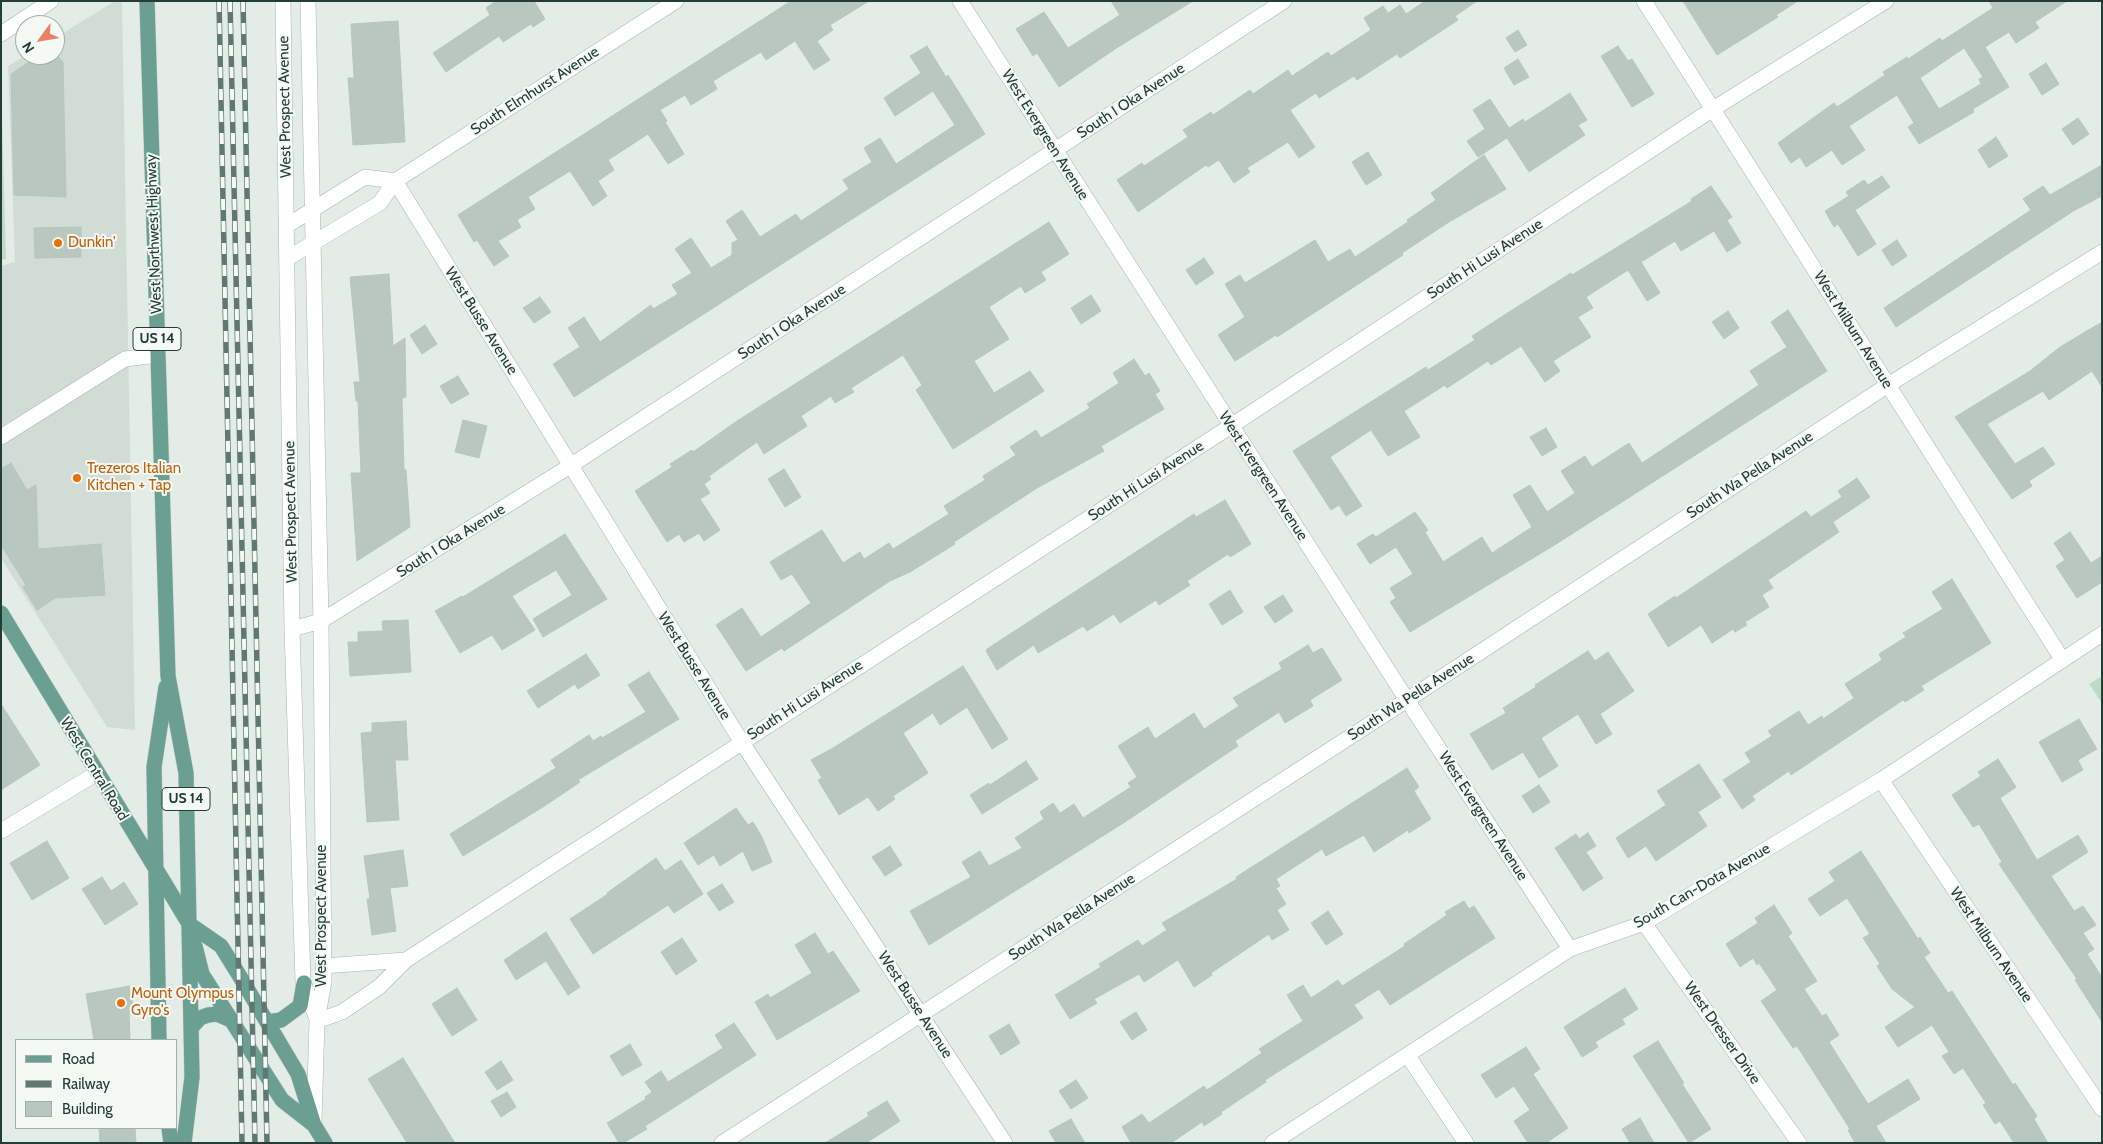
<!DOCTYPE html>
<html>
<head>
<meta charset="utf-8">
<style>
	body { margin:0 }
	#map { position:relative; width:2103px; height:1144px; overflow:hidden; background:#e4ece8; font-family:Cabin,sans-serif }
	canvas { display:block }
	.frame { position:absolute; inset:0; border:2px solid #243d36; pointer-events:none }
	.legend { position:absolute; left:15px; top:1039px; width:162px; height:90px; box-sizing:border-box; background:#f4f9f6; border:1px solid #a1aea9; margin:0; padding:6px 9px; list-style:none; font-size:15px; color:#243d36 }
	.legend li { display:flex; align-items:center; gap:10px; height:25px }
	.legend b { width:25px; border:1px solid #a1aea9 }
	.north { position:absolute; left:15px; top:15px; width:50px; height:50px; box-sizing:border-box; background:#f4f9f6; border:1px solid #a1aea9; border-radius:50%; rotate:238deg; font-size:14px; font-weight:700; line-height:20px; text-align:center; color:#243d36 }
	.north::after { content:''; display:block; margin:auto; width:18px; height:22px; background:#ea8164; clip-path:polygon(50% 0,100% 100%,50% 72%,0 100%) }
</style>
</head>
<body>
<div id="map">
<canvas width="2103" height="1144"></canvas>
<div class="frame"></div>
<ul class="legend">
<li><b style="height:6px;background:#6b9f91"></b>Road</li>
<li><b style="height:6px;background:#5f7871"></b>Railway</li>
<li><b style="height:14px;background:#b9c7c1"></b>Building</li>
</ul>
<div class="north">N</div>
</div>
<script>
const ctx = document.querySelector('canvas').getContext('2d');
ctx.lineJoin = 'round';
function paint(path, color) { ctx.fillStyle = color; ctx.fill(path, 'evenodd'); }
const poly = rows => new Path2D(rows.map(r => 'M' + r).join(''));
function stroke(path, color, width, dash) { ctx.strokeStyle = color; ctx.lineWidth = width; ctx.lineCap = dash ? 'butt' : 'round'; ctx.setLineDash(dash || []); ctx.stroke(path); }
function drawText(font, color, halo, rows, align = 'center') {
  ctx.font = font + ' Cabin,sans-serif'; ctx.lineWidth = 4; ctx.setLineDash([]); ctx.textBaseline = 'middle'; ctx.strokeStyle = halo; ctx.fillStyle = color; for (const [text, x, y, turn = 0] of rows) {
    ctx.save(); ctx.translate(x, y); ctx.rotate((+turn || 0) * Math.PI / 180); ctx.textAlign = isNaN(turn) ? turn : align; if (halo) ctx.strokeText(text, 0, 0); ctx.fillText(text, 0, 0); ctx.restore();
  }
}
paint(poly([
	[115,1,122,1,135,730,107,727,1,558,1,266,15,262,8,66,26,55,55,55,55,38]
]), '#d2dcd7');
paint(poly([
	[1,79,6,259,1,260],
	[2102,676,2102,703,2089,684]
]), '#bedcc5');
const building = poly([
	[496,1,534,1,545,19,533,27,531,24,503,42,499,36,446,72,433,53,490,15,486,8,496,1],
	[791,1,869,1,830,25,833,30,817,41,830,60,814,70,795,41,766,60,761,52,713,81,717,89,691,105,685,95,660,110,667,121,665,122,684,154,668,164,648,134,608,160,614,170,598,181,607,196,593,206,570,171,528,197,535,209,517,220,521,227,498,241,509,256,494,266,477,240,474,242,458,215,791,1],
	[1111,1,1193,1,1118,47,1059,87,1037,53,1033,56,1016,29,1044,12,1068,48,1120,15,1111,1],
	[1425,1,1477,1,1455,16,1458,20,1400,58,1397,54,1357,80,1354,76,1319,98,1316,93,1290,110,1315,147,1299,158,1288,142,1247,168,1250,172,1234,183,1219,160,1208,167,1206,165,1138,212,1117,180,1142,163,1144,166,1188,137,1183,130,1211,112,1213,115,1250,90,1253,94,1288,70,1292,76,1328,52,1331,56,1371,30,1364,18,1383,6,1388,13,1400,5,1406,14,1425,1],
	[1683,1,1798,1,1776,15,1778,17,1717,55,1683,1],
	[1989,1,2067,1,2035,22,2039,28,2016,43,2009,32,1985,47,2009,87,1973,109,1974,112,1919,144,1908,127,1914,123,1897,95,1849,126,1865,150,1842,165,1832,150,1806,167,1800,157,1791,163,1778,143,1834,103,1837,107,1885,75,1883,72,1907,57,1908,59,1940,38,1942,41,1993,8,1989,1],
	[1964,48,1983,77,1979,79,1981,84,1939,109,1920,78,1964,48],
	[398,21,405,142,353,145,348,78,354,78,351,24,398,21],
	[1518,30,1527,45,1515,52,1506,38,1518,30],
	[927,46,946,77,948,75,985,134,574,397,553,364,580,347,568,328,584,317,600,342,651,305,653,309,678,294,672,285,692,273,675,249,691,238,711,268,732,255,732,243,738,240,726,221,742,210,760,237,796,214,801,221,849,189,843,180,872,162,864,148,880,138,896,164,955,125,933,91,895,116,884,98,921,73,910,56,927,46],
	[1618,46,1628,61,1632,59,1654,94,1632,107,1601,56,1618,46],
	[39,55,57,55,63,62,66,197,14,195,11,74,39,55],
	[1518,59,1529,77,1514,85,1504,68,1518,59],
	[2046,63,2059,84,2042,95,2029,74,2046,63],
	[1570,93,1587,120,1578,125,1585,135,1529,172,1507,138,1478,157,1467,141,1485,129,1473,110,1490,99,1509,128,1523,119,1525,122,1570,93],
	[2078,118,2089,134,2073,145,2062,129,2078,118],
	[1996,137,2008,156,1989,168,1978,150,1996,137],
	[1368,152,1382,175,1366,185,1352,162,1368,152],
	[1484,155,1506,189,1449,222,1402,253,1403,255,1277,337,1276,335,1235,361,1218,335,1245,317,1225,284,1240,275,1245,283,1315,240,1328,262,1350,249,1355,257,1408,222,1407,220,1436,200,1431,193,1484,155],
	[2102,165,2102,196,2075,210,1896,327,1884,308,2031,210,2023,199,2043,186,2050,195,2102,165],
	[1882,176,1890,187,1855,210,1876,244,1858,256,1838,224,1834,227,1825,211,1849,196,1846,192,1864,180,1868,185,1882,176],
	[1711,186,1732,217,1727,220,1741,243,1727,252,1714,231,1681,251,1675,241,1641,262,1660,293,1647,301,1628,270,1586,297,1593,308,1578,317,1591,337,1553,361,1560,371,1545,382,1521,346,1491,365,1488,361,1447,388,1445,385,1404,411,1420,437,1388,456,1371,430,1330,457,1362,506,1346,516,1339,505,1331,510,1293,451,1426,367,1428,370,1475,340,1472,336,1509,312,1571,273,1572,275,1692,201,1691,199,1711,186],
	[1049,222,1069,254,1041,272,1046,280,1025,293,1021,286,989,307,1009,339,974,361,994,393,1030,371,1044,391,953,449,916,390,922,385,903,355,851,388,854,392,835,403,831,396,801,416,807,426,764,454,757,442,709,476,711,479,704,484,710,493,700,499,720,530,704,541,699,533,684,542,679,534,667,542,635,491,672,467,670,464,692,450,693,452,737,421,1049,222],
	[81,227,81,257,35,258,34,228,81,227],
	[1897,240,1907,256,1892,266,1882,250,1897,240],
	[1204,258,1214,273,1196,285,1186,270,1204,258],
	[389,274,393,346,405,338,406,397,402,398,404,470,406,470,410,527,357,561,351,473,361,473,358,401,356,401,354,382,360,382,350,277,389,274],
	[1091,295,1101,311,1081,324,1071,308,1091,295],
	[540,297,551,312,534,323,523,308,540,297],
	[1788,310,1827,371,1553,546,1410,632,1390,602,1396,598,1390,588,1413,574,1396,547,1370,564,1357,544,1373,534,1376,537,1415,512,1428,530,1425,532,1443,562,1482,537,1492,553,1532,527,1513,495,1530,485,1547,512,1575,493,1561,471,1585,456,1592,467,1629,443,1642,463,1759,385,1750,371,1787,347,1771,322,1788,310],
	[1728,311,1739,328,1724,339,1712,322,1728,311],
	[2102,322,2102,387,2092,371,2049,400,2043,391,1987,424,2015,464,2043,447,2055,464,2029,481,2032,486,2012,499,1955,417,2030,371,2060,347,2102,322],
	[425,325,437,344,422,354,410,335,425,325],
	[1134,359,1145,376,1149,373,1160,391,1155,394,1164,409,1101,446,1104,451,1037,488,954,542,955,544,910,572,890,581,784,651,782,648,746,671,716,625,742,608,761,637,811,603,792,574,781,580,770,562,822,530,843,563,860,552,864,559,889,543,893,549,949,514,944,506,985,480,983,476,1016,455,1010,447,1036,430,1041,438,1090,408,1087,404,1119,383,1113,373,1134,359],
	[458,376,469,394,451,404,440,386,458,376],
	[463,420,487,426,479,458,455,452,463,420],
	[1546,428,1557,447,1542,456,1530,437,1546,428],
	[11,463,27,490,36,485,38,549,101,544,105,595,55,598,37,610,23,587,26,585,1,545,1,469,11,463],
	[784,469,801,497,785,507,768,479,784,469],
	[1857,478,1870,497,1833,522,1839,532,1768,580,1773,588,1762,595,1769,607,1745,622,1747,625,1735,632,1733,629,1712,643,1701,625,1668,647,1648,614,1675,596,1676,598,1806,511,1811,517,1842,497,1838,491,1857,478],
	[1225,500,1251,544,1230,557,1228,554,1187,581,1190,585,1159,605,1156,600,1120,623,1114,614,1087,631,1083,626,1038,653,1034,645,997,670,986,651,987,649,1194,514,1196,517,1225,500],
	[2070,532,2091,563,2102,556,2102,582,2077,598,2056,566,2065,560,2054,543,2070,532],
	[565,534,607,599,543,637,533,619,572,595,556,570,512,596,535,630,502,650,492,635,460,653,435,611,462,596,463,597,565,534],
	[1952,579,1991,643,1921,686,1924,690,1905,702,1903,700,1791,775,1789,771,1752,796,1755,800,1742,809,1723,780,1751,762,1745,753,1772,736,1768,731,1799,711,1808,725,1822,716,1823,719,1854,698,1845,684,1882,660,1879,654,1906,637,1903,633,1943,609,1932,592,1952,579],
	[1230,590,1243,612,1222,625,1209,604,1230,590],
	[1283,595,1293,611,1275,623,1264,607,1283,595],
	[408,620,411,672,350,676,348,642,358,642,358,632,383,631,382,621,408,620],
	[1308,645,1313,653,1322,648,1342,680,1310,700,1313,706,1285,723,1279,712,1235,741,1238,746,1125,822,929,945,910,911,971,877,962,862,980,851,989,866,1022,848,1015,838,1044,819,1040,812,1053,803,1060,813,1074,804,1083,818,1131,787,1128,783,1137,777,1118,746,1148,727,1155,739,1194,713,1204,729,1239,706,1233,698,1282,669,1279,663,1308,645],
	[1588,651,1595,661,1608,652,1634,691,1600,714,1612,734,1596,744,1578,714,1541,738,1558,766,1539,778,1523,752,1492,770,1470,734,1506,713,1503,708,1536,687,1535,685,1588,651],
	[586,654,600,675,578,689,575,684,538,708,527,691,586,654],
	[963,666,1008,739,992,749,967,707,940,725,933,713,903,733,928,773,893,796,895,799,878,811,868,797,839,815,818,780,822,778,811,760,833,748,963,666],
	[649,672,679,719,578,780,580,782,543,807,463,856,450,834,556,768,551,760,589,735,593,741,601,736,602,738,646,712,628,685,649,672],
	[1,704,40,765,1,790,1,704],
	[2079,719,2097,749,2078,760,2083,770,2062,782,2039,742,2079,719],
	[406,721,408,760,395,760,399,820,367,822,361,733,372,732,372,723,406,721],
	[1998,759,2016,787,2000,798,2037,860,2078,835,2088,852,2051,876,2074,911,2083,906,2096,925,2083,933,2094,949,2087,954,2102,977,2102,1022,2075,980,2077,979,1999,864,2002,862,1979,824,1973,827,1952,795,1981,776,1978,772,1998,759],
	[1026,761,1038,779,982,814,970,795,989,783,990,785,1026,761],
	[1699,764,1721,797,1698,812,1707,826,1656,861,1646,846,1628,858,1616,838,1666,805,1657,791,1699,764],
	[1407,768,1419,787,1414,791,1431,819,1409,833,1408,830,1374,852,1364,835,1326,856,1322,849,1276,879,1280,886,1276,888,1286,904,1277,910,1289,930,1272,940,1269,934,1211,973,1212,975,1194,987,1178,960,1144,982,1139,974,1094,999,1097,1003,1070,1019,1055,995,1101,967,1099,964,1138,940,1142,946,1167,930,1162,923,1237,879,1236,877,1407,768],
	[1539,785,1550,802,1533,813,1522,796,1539,785],
	[736,808,748,825,753,822,762,837,772,862,752,871,743,851,720,866,714,855,698,865,684,843,736,808],
	[1588,833,1596,846,1586,852,1603,878,1583,891,1555,848,1576,834,1579,839,1588,833],
	[47,841,69,878,32,900,10,863,47,841],
	[890,846,902,865,885,876,872,857,890,846],
	[403,850,408,886,390,888,396,931,372,935,367,899,370,899,364,856,403,850],
	[1861,851,1918,939,1920,937,1930,953,1924,957,1948,993,1952,991,2013,1085,2015,1083,2037,1116,2034,1119,2048,1143,2014,1143,2000,1121,1995,1124,1983,1105,1986,1103,1963,1068,1954,1074,1942,1056,1949,1052,1932,1025,1898,1047,1885,1027,1915,1007,1892,989,1877,966,1880,964,1863,938,1870,934,1847,898,1820,916,1808,899,1835,881,1829,872,1861,851],
	[656,858,665,871,681,860,703,894,674,913,668,905,593,954,570,919,608,894,607,893,656,858],
	[102,877,111,891,124,882,138,904,105,925,82,889,102,877],
	[722,884,734,902,719,911,707,893,722,884],
	[1464,901,1469,909,1474,906,1495,938,1390,1005,1379,989,1354,1005,1363,1018,1265,1080,1266,1082,1221,1112,1222,1114,1204,1126,1202,1122,1171,1143,1131,1143,1122,1127,1142,1114,1149,1123,1204,1086,1207,1090,1262,1053,1259,1049,1303,1021,1287,995,1303,985,1311,998,1338,980,1342,986,1405,946,1404,944,1447,915,1445,912,1464,901],
	[1774,905,1792,933,1788,936,1817,981,1804,989,1822,1016,1826,1014,1839,1035,1829,1042,1868,1104,1908,1079,1920,1099,1876,1126,1886,1143,1855,1143,1848,1130,1850,1129,1797,1046,1793,1048,1761,1001,1777,990,1759,963,1757,965,1753,958,1740,967,1726,944,1758,923,1755,918,1774,905],
	[1328,911,1343,934,1326,945,1311,923,1328,911],
	[546,932,580,987,568,995,546,961,516,980,504,960,546,932],
	[815,933,828,954,833,951,860,991,777,1040,755,1002,768,994,770,998,812,973,795,945,815,933],
	[682,938,697,961,676,975,661,952,682,938],
	[129,986,134,1011,129,1012,130,1040,94,1040,86,994,129,986],
	[457,988,477,1020,452,1036,432,1004,457,988],
	[1625,988,1638,1009,1622,1019,1625,1024,1595,1042,1598,1047,1582,1057,1564,1027,1625,988],
	[1136,1012,1147,1030,1132,1040,1120,1022,1136,1012],
	[734,1023,756,1055,645,1126,647,1129,623,1143,619,1143,607,1123,646,1099,645,1097,652,1092,645,1082,661,1071,668,1082,723,1048,715,1035,734,1023],
	[1009,1024,1020,1043,1001,1055,989,1036,1009,1024],
	[1658,1041,1684,1083,1682,1084,1711,1129,1689,1143,1633,1056,1658,1041],
	[630,1044,642,1065,622,1076,610,1056,630,1044],
	[1526,1047,1540,1069,1533,1074,1568,1128,1546,1143,1528,1143,1514,1121,1530,1110,1514,1086,1496,1098,1481,1075,1526,1047],
	[403,1058,455,1143,407,1143,368,1079,403,1058],
	[501,1061,513,1080,497,1090,485,1072,501,1061],
	[1076,1080,1088,1098,1071,1109,1059,1091,1076,1080],
	[507,1092,516,1107,501,1117,491,1101,507,1092],
	[887,1101,900,1121,866,1143,825,1143,869,1116,867,1113,887,1101],
	[1640,1118,1654,1143,1630,1143,1622,1129,1640,1118],
	[1071,1119,1085,1143,1056,1143,1049,1131,1071,1119],
	[99,1128,135,1128,136,1143,100,1143,99,1128]
]);
paint(building, '#b9c7c1');
stroke(building, '#b6c6bf', 1);
const minor = poly([
	[283,1,292,629,303,982,317,1019],
	[308,1,321,621,324,981,317,1021,314,1121],
	[960,1,1407,700,1570,949],
	[1644,1,2062,659],
	[1,34,51,1],
	[395,181,741,741,1005,1143],
	[288,225,365,177,395,181],
	[288,258,380,203,395,181,676,1],
	[1,437,125,359,158,355],
	[292,629,321,621,570,466,1284,1],
	[1881,780,2102,1109],
	[1,831,97,773],
	[1644,923,1799,1143],
	[323,966,406,960],
	[317,1021,342,1012,379,987,406,960,1231,426,1713,109,1886,1],
	[1408,1056,1466,1143],
	[722,1143,1407,700,1888,385,2102,252],
	[1272,1143,1570,949,1644,923,1881,780,2102,634]
]);
const major = poly([
	[147,1,168,676,186,773,192,1077,184,1143],
	[1,613,188,922],
	[189,924,221,946,239,975,298,1074,314,1125,325,1143],
	[195,946,202,974,282,1100,314,1125],
	[268,1022,281,1020,300,1006,304,983],
	[191,1028,200,1018,208,1015,217,1014,231,1020],
	[159,1040,154,767,166,687],
	[169,1128,171,1143]
]);
stroke(minor, '#a7b4af', 16);
stroke(major, '#c2c9c7', 16);
stroke(minor, '#fff', 15);
stroke(major, '#6b9f91', 15);
const rail = poly([
	[219,1,242,1143],
	[230,1,255,1143],
	[243,1,267,1143]
]);
stroke(rail, '#5f7871', 5.5);
stroke(rail, '#f4f9f6', 4, [11]);
for (const [x, y, r, color] of [
	[58,243,5,"#e8710a"],
	[77,478,5,"#e8710a"],
	[121,1003,5,"#e8710a"]
]) { const dot = new Path2D(); dot.arc(x, y, r, 0, 2 * Math.PI); ctx.fillStyle = color; ctx.fill(dot); stroke(dot, '#f4f9f6', 2); }
for (const [x, y, w] of [
	[157,339,48],
	[186,799,48]
]) { const box = new Path2D(); box.roundRect(x - w / 2, y - 11.5, w, 23, 4); ctx.fillStyle = '#f4f9f6'; ctx.fill(box); stroke(box, '#243d36', 1); }
drawText('bold 14px', '#243d36', null, [
	["US 14",157,339],
	["US 14",186,799]
]);
drawText('15px', '#243d36', '#f4f9f6', [
	["South Elmhurst Avenue",535,91,-33],
	["South I Oka Avenue",1131,101,-33],
	["West Prospect Avenue",285,107,-91],
	["West Evergreen Avenue",1045,135,58],
	["West Northwest Highway",154,234,-92],
	["South Hi Lusi Avenue",1485,259,-33],
	["West Busse Avenue",481,321,58],
	["South I Oka Avenue",792,322,-33],
	["West Milburn Avenue",1853,330,58],
	["South Wa Pella Avenue",1750,475,-33],
	["West Evergreen Avenue",1263,476,57],
	["South Hi Lusi Avenue",1146,481,-33],
	["West Prospect Avenue",291,512,-91],
	["South I Oka Avenue",451,541,-32],
	["West Busse Avenue",694,666,58],
	["South Wa Pella Avenue",1411,697,-33],
	["South Hi Lusi Avenue",805,700,-33],
	["West Central Road",94,769,59],
	["West Evergreen Avenue",1483,816,57],
	["South Can-Dota Avenue",1702,886,-30],
	["West Prospect Avenue",322,916,-90],
	["South Wa Pella Avenue",1072,917,-33],
	["West Milburn Avenue",1991,945,56],
	["West Busse Avenue",915,1005,57],
	["West Dresser Drive",1722,1033,55]
]);
drawText('15px', '#c56008', '#f4f9f6', [
	["Dunkin'",68,243],
	["Trezeros Italian",87,469],
	["Kitchen + Tap",87,486],
	["Mount Olympus",131,994],
	["Gyro's",131,1011]
], 'left');
</script>
</body>
</html>
